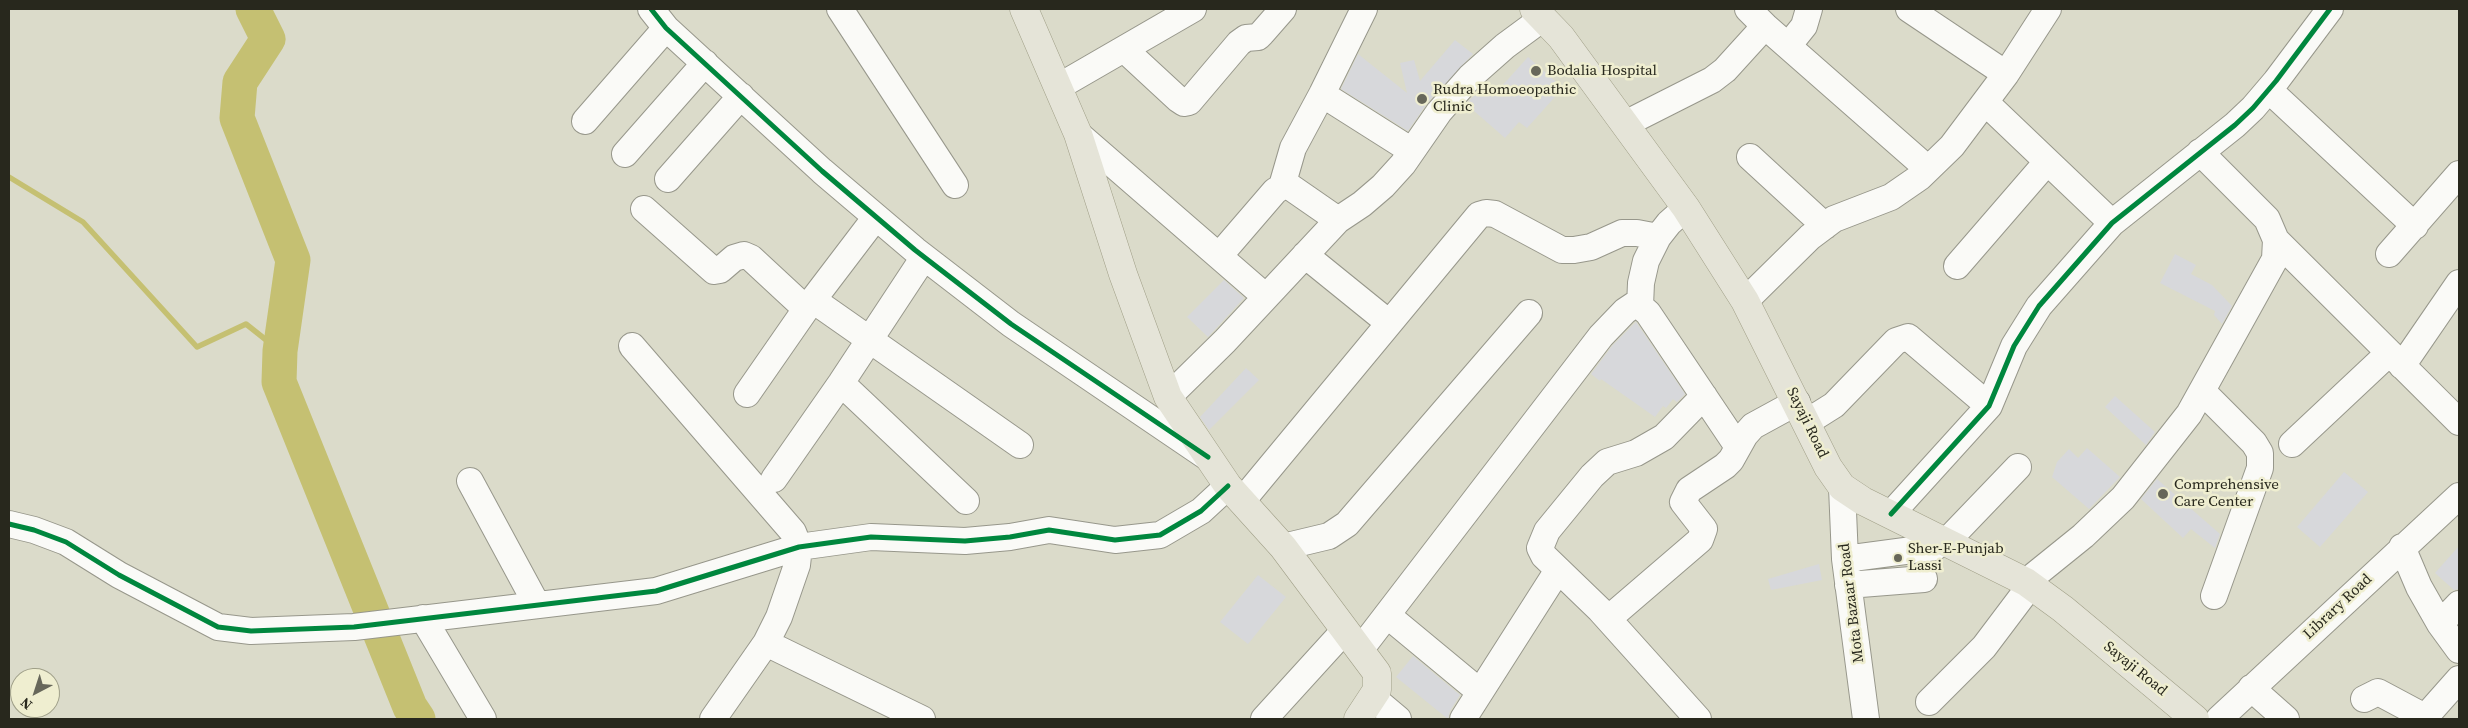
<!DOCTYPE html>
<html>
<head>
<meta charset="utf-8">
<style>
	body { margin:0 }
	#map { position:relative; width:2468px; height:728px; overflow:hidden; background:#dbdbca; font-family:"Source Serif 4",serif }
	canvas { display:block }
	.frame { position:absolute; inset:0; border:10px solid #28281d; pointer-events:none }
	.north { position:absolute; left:10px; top:668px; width:50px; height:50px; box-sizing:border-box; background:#efeed0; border:1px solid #9f9f88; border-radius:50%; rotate:220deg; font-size:14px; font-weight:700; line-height:20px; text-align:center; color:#28281d }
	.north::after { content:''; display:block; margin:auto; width:18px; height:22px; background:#67675a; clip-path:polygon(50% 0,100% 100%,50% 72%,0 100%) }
</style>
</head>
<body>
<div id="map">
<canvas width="2468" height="728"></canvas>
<div class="frame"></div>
<div class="north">N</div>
</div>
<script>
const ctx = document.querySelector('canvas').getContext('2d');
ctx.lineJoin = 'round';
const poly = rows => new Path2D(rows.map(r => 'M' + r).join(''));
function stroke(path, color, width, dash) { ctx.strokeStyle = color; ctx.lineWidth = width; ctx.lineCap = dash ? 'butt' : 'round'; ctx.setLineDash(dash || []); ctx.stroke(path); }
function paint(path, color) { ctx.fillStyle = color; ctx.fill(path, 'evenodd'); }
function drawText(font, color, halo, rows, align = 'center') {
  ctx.font = font + ' "Source Serif 4",serif'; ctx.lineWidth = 5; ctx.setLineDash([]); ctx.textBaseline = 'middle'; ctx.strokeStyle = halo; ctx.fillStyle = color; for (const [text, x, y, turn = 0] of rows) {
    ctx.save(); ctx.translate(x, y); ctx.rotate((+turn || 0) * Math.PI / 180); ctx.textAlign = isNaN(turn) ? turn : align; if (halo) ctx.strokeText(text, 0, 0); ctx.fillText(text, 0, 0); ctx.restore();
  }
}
stroke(poly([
	[9,177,83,222,197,347,246,324,280,351]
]), '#c5c072', 5.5);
stroke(poly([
	[253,9,268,39,240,82,237,118,293,260,280,351,279,382,410,707,418,719]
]), '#c5c072', 35);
paint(poly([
	[1455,40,1473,54,1428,102,1408,131,1341,89,1358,54,1407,93,1400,63,1414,60,1420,81],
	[1528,57,1563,88,1527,128,1519,122,1505,138,1466,104,1482,87,1492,97],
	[2175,254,2196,265,2191,274,2212,285,2232,306,2222,324,2214,315,2215,311,2160,283],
	[1224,280,1244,298,1208,337,1187,317],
	[1636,322,1685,394,1677,402,1673,399,1666,408,1663,406,1655,417,1601,379,1600,381,1591,374,1612,346],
	[1246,368,1259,380,1209,430,1200,417],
	[2115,396,2155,432,2146,445,2105,407],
	[2087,448,2120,477,2089,509,2052,477,2057,462,2069,449,2078,458],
	[2344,472,2368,492,2320,547,2297,527],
	[2157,479,2220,534,2215,548,2191,529,2183,538,2141,499],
	[2459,546,2459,589,2454,590,2435,573],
	[1819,564,1822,580,1771,590,1768,579],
	[1258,575,1286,597,1248,644,1220,622],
	[1413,656,1460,695,1450,711,1448,719,1396,677]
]), '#d7d8db');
const minor = poly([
	[651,9,666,28,822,171,915,250,1011,324,1207,457],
	[840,9,955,185],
	[1748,9,1765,26,1928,169],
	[1909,9,2006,74],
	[1788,46,1804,26,1809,9],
	[1125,50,1178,99,1184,103,1189,102,1239,43,1246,38,1258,37,1262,33,1283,9],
	[1058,87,1193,9],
	[2269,90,2415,226],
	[1322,94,1412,151],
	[1985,102,2112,223],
	[585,121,666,28],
	[1625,124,1712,80,1725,70,1765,26],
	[1078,134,1266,297],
	[625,154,705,63],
	[1750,157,1825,226],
	[668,179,741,96],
	[1282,186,1293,148,1322,94,1364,9],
	[644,209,714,271,720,270,734,258,744,255,751,258,806,309],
	[2276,240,2459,422],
	[2389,254,2459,174],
	[1305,255,1389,323],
	[1219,256,1275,191,1286,184,1338,220],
	[1957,266,2047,162],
	[813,300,1020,445],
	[1745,301,1810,237,1834,219,1891,197,1920,177,1952,146,2006,74,2048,9],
	[1640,306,1641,283,1646,261,1658,237,1669,223,1686,208],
	[632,346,793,532,799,547,797,565,779,617,766,643,713,719],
	[2402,366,2459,283],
	[841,383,966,501],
	[2202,391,2254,443,2260,453,2260,468,2214,596],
	[747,394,806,309,876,217],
	[1168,397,1225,341,1338,220,1362,204,1383,186,1403,164,1439,112,1470,77,1505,46,1543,18],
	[1807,422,1834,405,1896,341,1908,337,1989,406],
	[2292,444,2389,353],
	[774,479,841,383,924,257],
	[470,481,537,605],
	[1842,487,1845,559,1866,719],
	[1242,501,1479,215,1486,213,1495,214,1562,250,1574,250,1591,247,1622,233,1637,233,1658,237],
	[1891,514,1989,406,2014,346,2039,306,2112,223,2235,125,2253,108,2276,81,2330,9],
	[9,524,34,530,66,542,119,575,218,627,251,631,354,627,656,591,799,547,871,537,965,541,1010,537,1049,530,1115,540,1160,535,1201,511,1228,486],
	[1946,542,2018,467],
	[1283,547,1329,536,1347,524,1529,313],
	[2402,547,2419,587,2440,624,2459,650],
	[1845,559,1935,547],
	[2026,582,2083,536,2123,498,2189,414,2275,259,2276,240,2267,219,2200,152],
	[1848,585,1924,579],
	[1387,615,1480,692],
	[423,618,483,719],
	[1608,619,1700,540,1704,529,1683,502,1689,490,1725,466,1731,460,1745,435,1753,426,1797,402],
	[2440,624,2459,604],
	[766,643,922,719],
	[1360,650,1601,336,1625,311,1634,305,1640,306,1648,313,1738,447],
	[2251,688,2286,719],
	[1373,698,1398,719],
	[2364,699,2378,692,2423,716,2428,714,2459,679],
	[1929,702,1984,647,2030,586],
	[1264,719,1345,630],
	[1463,719,1558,570],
	[1698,719,1600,610,1544,556,1540,548,1547,531,1592,476,1607,462,1636,453,1664,437,1704,396],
	[2219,719,2459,496]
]);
const major = poly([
	[1024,9,1078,134,1123,274,1168,397,1228,486,1283,547,1377,673,1377,690,1358,719],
	[1534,9,1561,37,1686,208,1745,301,1828,467,1842,487,1863,501,2026,582,2063,609,2195,719]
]);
stroke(minor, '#97978b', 28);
stroke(major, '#a09f87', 29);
stroke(minor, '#fafaf7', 26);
stroke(major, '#e5e4d8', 28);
stroke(poly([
	[651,9,666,28,822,171,915,250,1011,324,1208,457],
	[1891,514,1989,406,2014,346,2039,306,2112,223,2235,125,2253,108,2276,81,2330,9],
	[9,524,34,530,66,542,119,575,218,627,251,631,354,627,656,591,799,547,871,537,965,541,1010,537,1049,530,1115,540,1160,535,1201,511,1228,486]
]), '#00873e', 5);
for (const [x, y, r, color] of [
	[1536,71,6,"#67675a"],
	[1422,99,6,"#67675a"],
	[2163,494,6,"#67675a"],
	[1898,558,5,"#67675a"]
]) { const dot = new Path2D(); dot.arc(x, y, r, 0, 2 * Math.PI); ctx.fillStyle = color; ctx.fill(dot); stroke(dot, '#efeed0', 2); }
drawText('15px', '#28281d', '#efeed0', [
	["Bodalia Hospital",1547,71],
	["Rudra Homoeopathic",1433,90],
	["Clinic",1433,107],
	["Comprehensive",2174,485],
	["Care Center",2174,502],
	["Sher-E-Punjab",1908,549],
	["Lassi",1908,566]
], 'left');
drawText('15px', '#28281d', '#efeed0', [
	["Sayaji Road",1807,423,64],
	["Mota Bazaar Road",1852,603,-97],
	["Library Road",2338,607,-43],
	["Sayaji Road",2135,669,39]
]);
</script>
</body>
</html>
